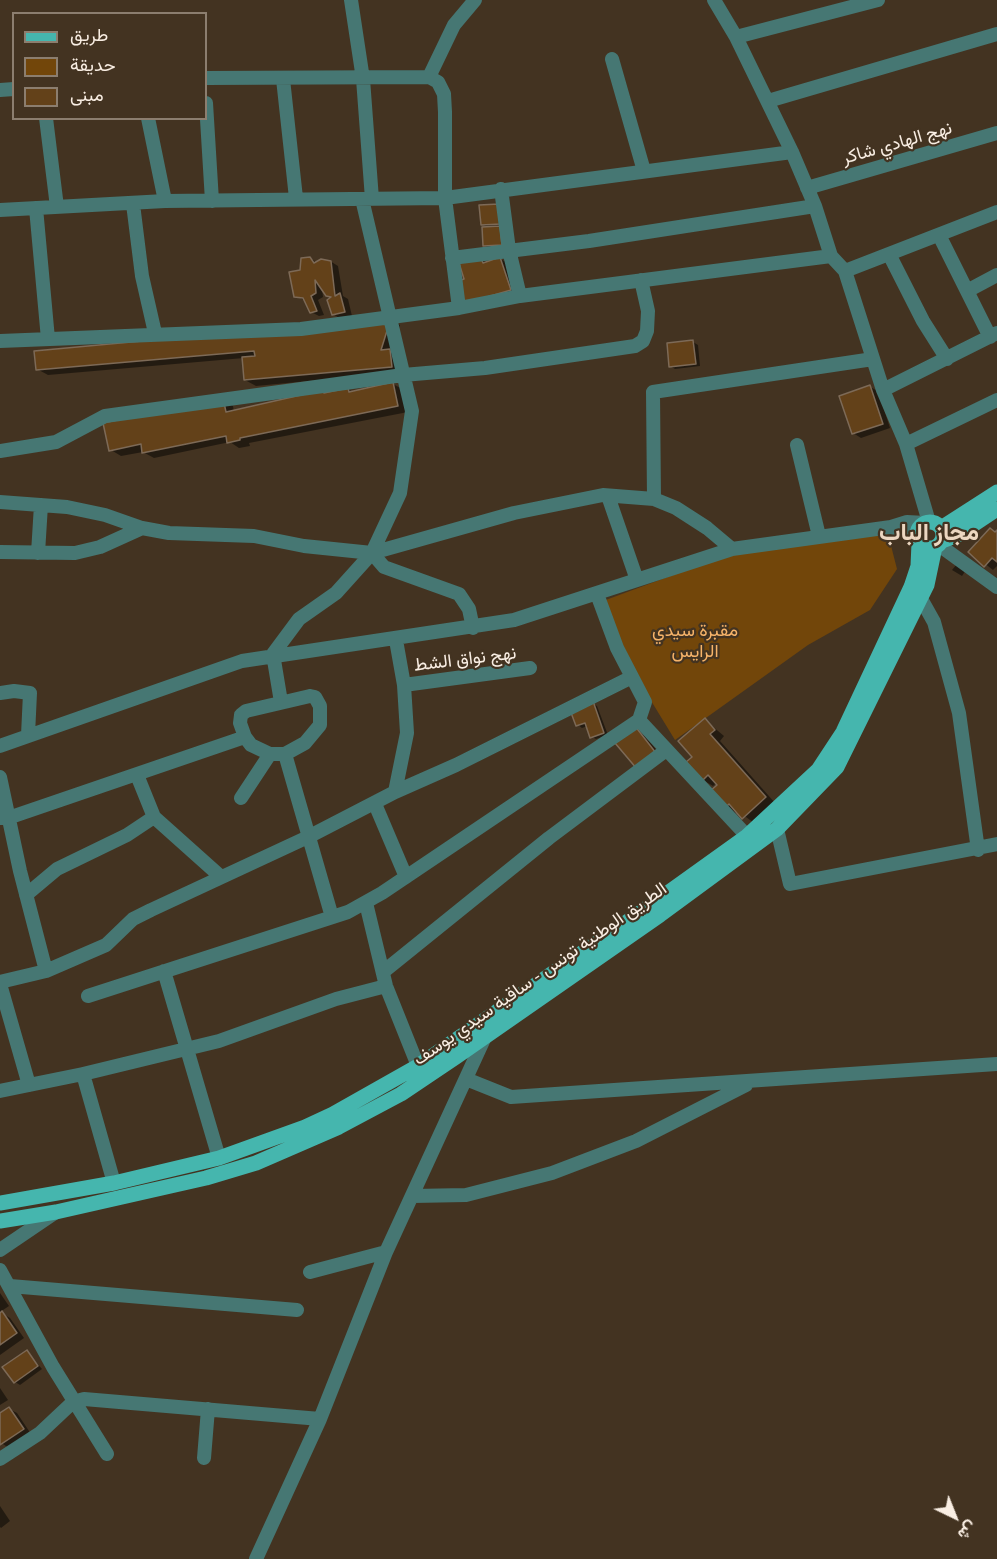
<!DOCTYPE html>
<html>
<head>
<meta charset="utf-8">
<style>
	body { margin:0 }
	#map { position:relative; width:997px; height:1559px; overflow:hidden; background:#433321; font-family:"Public Sans",Vazirmatn,sans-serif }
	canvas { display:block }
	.legend { position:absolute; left:12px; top:12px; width:195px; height:108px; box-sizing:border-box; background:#433321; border:2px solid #8c7e6f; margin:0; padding:8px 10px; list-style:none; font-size:18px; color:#f9eee3 }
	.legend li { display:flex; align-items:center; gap:12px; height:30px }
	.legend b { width:30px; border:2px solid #8c7e6f }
	.north { position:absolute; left:925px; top:1487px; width:60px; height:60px; -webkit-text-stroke:4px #433321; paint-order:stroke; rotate:137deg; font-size:16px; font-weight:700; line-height:24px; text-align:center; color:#f9eee3 }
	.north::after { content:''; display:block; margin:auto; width:21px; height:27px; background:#f9eee3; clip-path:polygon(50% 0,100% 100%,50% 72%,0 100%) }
</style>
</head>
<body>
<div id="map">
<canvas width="997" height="1559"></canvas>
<ul class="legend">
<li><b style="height:8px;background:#45b6ae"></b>طريق</li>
<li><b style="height:16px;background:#72460a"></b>حديقة</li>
<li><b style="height:16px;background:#634119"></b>مبنى</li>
</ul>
<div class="north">ش</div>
</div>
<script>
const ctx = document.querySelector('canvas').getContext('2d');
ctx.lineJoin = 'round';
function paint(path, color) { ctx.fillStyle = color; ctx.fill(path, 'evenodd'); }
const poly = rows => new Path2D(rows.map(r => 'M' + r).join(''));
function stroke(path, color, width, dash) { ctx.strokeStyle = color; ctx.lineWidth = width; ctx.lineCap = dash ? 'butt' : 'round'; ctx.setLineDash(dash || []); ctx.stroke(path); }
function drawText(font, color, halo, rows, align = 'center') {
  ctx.font = font + ' "Public Sans",Vazirmatn,sans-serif'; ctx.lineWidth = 4.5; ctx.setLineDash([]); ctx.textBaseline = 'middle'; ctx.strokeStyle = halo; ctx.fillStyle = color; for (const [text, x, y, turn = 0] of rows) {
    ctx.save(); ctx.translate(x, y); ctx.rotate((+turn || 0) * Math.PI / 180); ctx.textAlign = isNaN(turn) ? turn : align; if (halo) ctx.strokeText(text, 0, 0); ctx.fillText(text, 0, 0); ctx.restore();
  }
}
paint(poly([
	[887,530,897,569,870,610,808,645,675,740,620,650,603,601,735,552]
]), '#72460a');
paint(poly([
	[504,208,506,247,489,248,484,245,489,228,482,224],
	[480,257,488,262,500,259,508,263,518,294,472,308,466,279],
	[310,258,318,263,330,261,338,266,343,296,348,299,352,316,341,319,333,314,332,298,322,288,323,297,318,300,324,315,319,316,311,312,306,301,296,296,301,271],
	[390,319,400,325,392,352,402,372,256,386,245,380,244,358,48,375,37,369],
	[693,342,698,345,700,366,675,369,670,366],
	[393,384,404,390,408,412,249,443,250,446,239,448,230,442,154,458,143,452,121,456,111,450,223,400,233,406,234,412,323,392,326,394,348,389,353,392],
	[870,387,878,391,890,428,861,438,853,433],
	[997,533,997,566,993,570,970,552],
	[957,564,966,570,962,576,952,570],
	[592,703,597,706,608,735,596,739,592,737,588,726,582,728,578,725],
	[705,720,724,736,720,741,776,804,754,823,738,811,735,814,725,808,717,782,713,786,703,780,694,757],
	[635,728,642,733,663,758,638,768],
	[0,1293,9,1306,0,1312],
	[0,1312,10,1318,24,1338,0,1355],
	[27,1352,42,1369,20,1385,15,1382],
	[0,1388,8,1400,0,1405],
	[9,1409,17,1413,31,1434,9,1448,0,1442,0,1415],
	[0,1506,10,1521,1,1528,0,1527]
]), '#0007');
const building = poly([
	[499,204,501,224,481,225,479,205,499,204],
	[500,226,502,245,483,246,482,227,500,226],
	[480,256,483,263,500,257,511,290,463,304,455,282,464,279,459,263,480,256],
	[310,257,314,263,321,259,331,261,335,296,340,293,345,312,332,315,327,300,331,297,326,296,315,280,316,293,311,296,317,311,310,313,303,298,294,297,289,272,300,270,301,258,310,257],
	[391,318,381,350,390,349,392,367,244,380,242,357,255,356,254,351,36,370,34,351,391,318],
	[693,340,696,364,669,367,667,343,693,340],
	[393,382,398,406,240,438,240,440,227,443,226,436,142,453,141,444,109,451,103,423,223,398,226,412,323,390,324,393,348,388,349,392,393,382],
	[870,385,883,424,852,434,839,396,870,385],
	[990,528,995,532,997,530,997,562,992,558,984,567,968,552,990,528],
	[593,701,604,733,590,738,585,723,576,726,570,710,593,701],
	[705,718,715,730,710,734,766,797,742,819,729,804,724,809,709,792,717,785,708,775,702,781,686,762,692,757,678,741,705,718],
	[635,726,656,753,637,769,615,743,635,726],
	[2,1311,17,1333,0,1345,0,1313,2,1311],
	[27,1350,38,1366,14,1383,2,1367,27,1350],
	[9,1407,24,1429,0,1445,0,1413,9,1407]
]);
paint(building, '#634119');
stroke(building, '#7d6a57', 1.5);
stroke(poly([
	[351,0,363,79,372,199],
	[714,0,736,37,792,152,815,206,831,256,845,271,883,390,906,444,929,522],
	[736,37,878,0],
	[612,59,644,171],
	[429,77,454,25,475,0],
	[206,78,429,77,438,82,444,94,445,112,445,198,459,308],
	[283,79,296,198],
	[0,90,14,89],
	[768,101,997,34],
	[206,103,212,201],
	[46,118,57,207],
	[148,118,165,201],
	[807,188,997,133],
	[501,189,509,250,520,296],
	[133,204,142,276,155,333],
	[36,208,48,339],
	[0,210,165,201,445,198,792,152],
	[939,235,990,337],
	[889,254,923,321,947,359],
	[452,258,589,241,815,206],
	[845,271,997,212],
	[967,291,997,275],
	[0,341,301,329,459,308,520,296,831,256],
	[883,390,997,333],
	[906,444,997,400],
	[797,445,819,536],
	[0,451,56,442,105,416,403,375,485,368,635,346,643,341,647,331,648,311,641,280],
	[608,496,637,580],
	[654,499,653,392,873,359],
	[0,502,67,507,105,515,142,528,169,533,254,536,304,546,372,553,514,513,603,495,654,499,676,508,707,528,732,549],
	[916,535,891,527,907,522,925,523],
	[939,545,997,587],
	[0,552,75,553,100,547,142,528],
	[38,553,41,505],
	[372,553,384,567,459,594,469,609,473,628],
	[920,597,934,622,959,713,978,850],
	[404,685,530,668],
	[0,693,14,691,30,693,28,735],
	[310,696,315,697,320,706,320,725,305,743,285,754,270,754,251,745,245,737,240,723,241,715,246,711,310,696],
	[281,702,273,654,299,619,336,593,372,553,400,493,412,411,362,199],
	[639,720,747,836],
	[0,746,242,661,514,620,732,549,891,527],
	[285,754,332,917],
	[137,775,154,817,220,876],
	[0,777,20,871,46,971],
	[395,792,407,733,404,685,396,640],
	[241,798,270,754],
	[375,804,406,877],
	[0,818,11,817,245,737],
	[777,829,790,884,997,844],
	[26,895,57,869,127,835,154,817],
	[366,903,386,986,418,1066],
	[164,971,219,1158],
	[383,972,549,838,665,751],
	[0,982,46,971,106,945,133,919,151,910,308,837,395,792,456,765,632,677],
	[0,984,29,1085],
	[88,996,348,912,382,893,639,720,645,702,617,648,597,594],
	[83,1074,114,1183],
	[466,1079,511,1097,997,1064],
	[0,1091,83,1074,219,1041,336,999,386,986],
	[413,1196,466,1195,552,1173,636,1141,746,1085],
	[0,1250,56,1212],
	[0,1270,53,1367,107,1454],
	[310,1272,386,1252],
	[10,1286,297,1310],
	[204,1458,208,1409],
	[0,1459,40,1433,73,1402,84,1399,320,1419],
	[256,1559,320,1419,386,1252,484,1039]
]), '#467773', 14);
stroke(poly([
	'917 535a13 13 0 1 1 26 0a13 13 0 1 1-26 0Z',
	[941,528,997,492],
	[942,541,958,535,997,509],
	[0,1203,114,1183,219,1158,305,1127,333,1114,418,1066,637,915,747,836,818,770,843,732,911,587,918,566,919,543],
	[0,1221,56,1212,206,1178,256,1163,339,1127,401,1094,456,1057,660,915,777,829,837,767,927,585,935,547]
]), '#45b6ae', 15);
drawText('18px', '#f9eee3', '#433321', [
	["نهج الهادي شاكر",897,143,-16],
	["نهج نواق الشط",465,659,-7],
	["الطريق الوطنية تونس - ساقية سيدي يوسف",540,974,-35]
]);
drawText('18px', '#f6b369', '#433321', [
	["مقبرة سيدي",695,630],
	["الرايس",695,651]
]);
drawText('bold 24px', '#ecd7c1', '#433321', [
	["مجاز الباب",929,533]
]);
</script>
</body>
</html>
